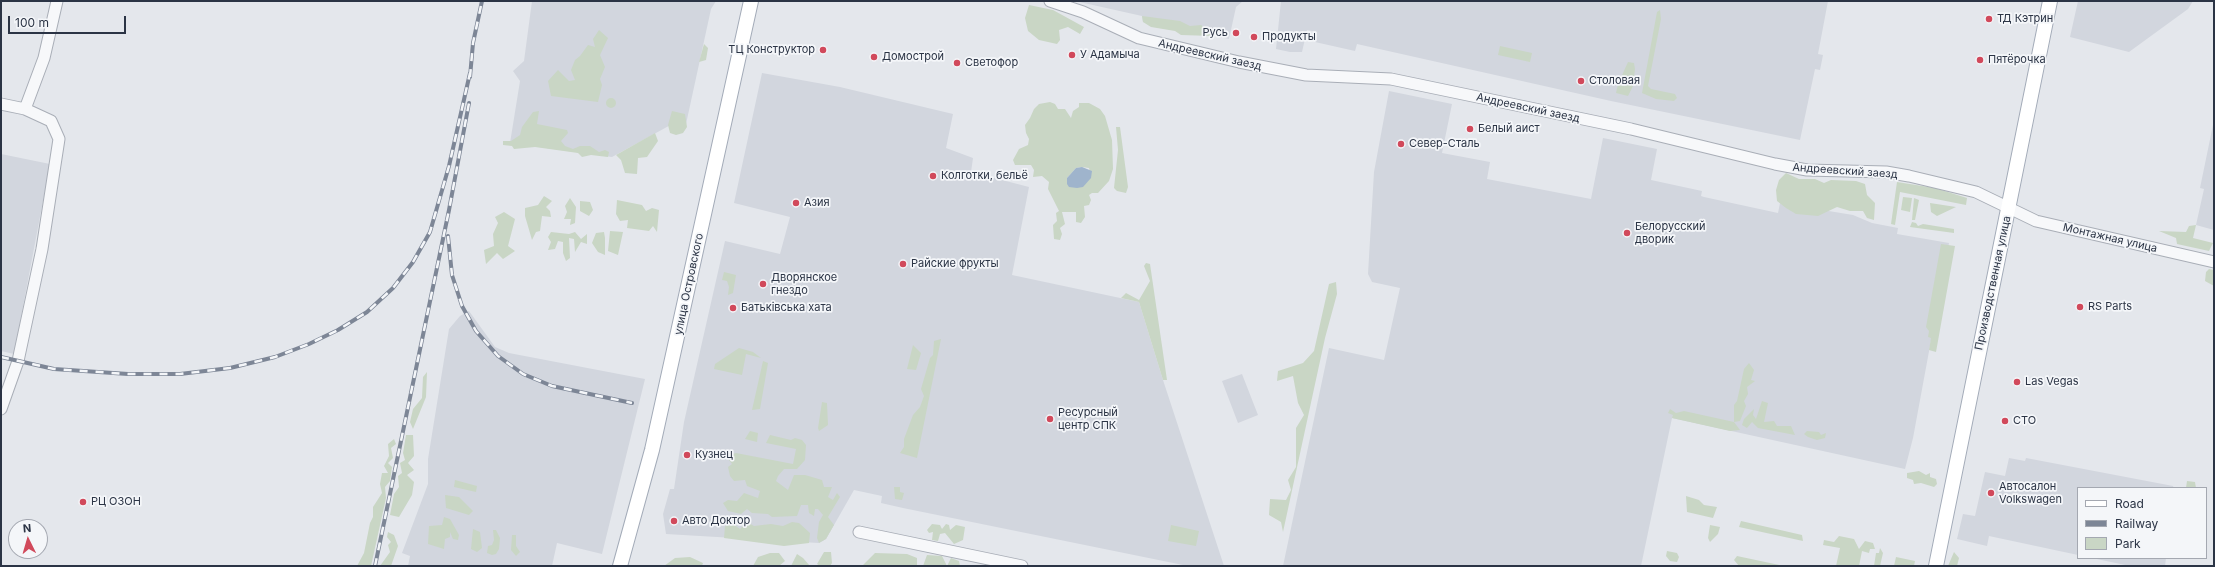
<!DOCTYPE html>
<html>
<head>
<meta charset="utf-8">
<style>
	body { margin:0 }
	#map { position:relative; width:2215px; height:567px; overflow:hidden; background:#e4e7ec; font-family:Inter,sans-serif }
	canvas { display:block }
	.frame { position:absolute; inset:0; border:2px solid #2b3445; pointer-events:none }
	.legend { position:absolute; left:2077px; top:487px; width:130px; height:72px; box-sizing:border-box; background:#f4f6f9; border:1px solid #a4a8b1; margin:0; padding:5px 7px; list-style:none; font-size:12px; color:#2b3445 }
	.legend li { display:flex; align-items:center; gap:8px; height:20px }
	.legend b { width:20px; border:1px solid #a4a8b1 }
	.north { position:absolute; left:8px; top:519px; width:40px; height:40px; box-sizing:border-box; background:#f4f6f9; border:1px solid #a4a8b1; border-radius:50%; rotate:355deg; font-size:11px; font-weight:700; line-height:16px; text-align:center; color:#2b3445 }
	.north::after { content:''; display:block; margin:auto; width:14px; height:18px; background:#d1495b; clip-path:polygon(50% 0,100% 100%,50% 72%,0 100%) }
	.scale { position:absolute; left:8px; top:16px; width:118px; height:18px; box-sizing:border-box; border:2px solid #2b3445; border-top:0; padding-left:5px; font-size:12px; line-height:14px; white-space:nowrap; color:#2b3445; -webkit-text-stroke:3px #f4f6f9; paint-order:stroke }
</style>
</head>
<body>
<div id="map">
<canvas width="2215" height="567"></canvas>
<div class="frame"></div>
<ul class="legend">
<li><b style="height:5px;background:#fff"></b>Road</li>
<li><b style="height:5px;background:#7d8696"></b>Railway</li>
<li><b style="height:11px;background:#c9d6c5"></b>Park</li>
</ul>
<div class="north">N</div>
<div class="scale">100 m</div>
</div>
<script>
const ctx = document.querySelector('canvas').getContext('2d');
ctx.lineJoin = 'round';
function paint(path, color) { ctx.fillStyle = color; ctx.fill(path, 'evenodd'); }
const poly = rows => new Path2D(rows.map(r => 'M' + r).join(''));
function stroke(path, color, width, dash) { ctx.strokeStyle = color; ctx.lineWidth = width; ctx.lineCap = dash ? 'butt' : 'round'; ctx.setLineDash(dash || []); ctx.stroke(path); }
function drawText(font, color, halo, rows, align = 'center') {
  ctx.font = font + ' Inter,sans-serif'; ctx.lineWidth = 3.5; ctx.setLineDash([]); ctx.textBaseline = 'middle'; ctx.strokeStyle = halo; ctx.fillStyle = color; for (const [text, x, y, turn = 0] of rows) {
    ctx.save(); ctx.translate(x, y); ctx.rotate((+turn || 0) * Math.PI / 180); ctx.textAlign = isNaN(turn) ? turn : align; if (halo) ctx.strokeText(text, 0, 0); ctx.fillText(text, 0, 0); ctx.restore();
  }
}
paint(poly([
	[532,1,716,1,711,9,686,124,676,122,612,157,510,143,520,81,513,71,524,61],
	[1075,1,1243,1,1236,7,1229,39,1143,22,1142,16],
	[1281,1,1828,1,1818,54,1823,55,1820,70,1815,69,1800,140,1611,101,1357,44,1355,51,1315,42,1317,32,1307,30,1302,52,1290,52,1276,49],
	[2078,1,2193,1,2188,9,2129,52,2070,37],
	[762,73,840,87,953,114,946,148,973,158,971,172,1029,187,1012,275,1139,302,1163,380,1224,566,1188,566,903,508,881,503,882,496,854,490,826,539,819,543,666,534,663,514,670,489,674,489,684,422,725,241,780,254,790,217,734,203],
	[1389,91,1452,104,1442,153,1490,162,1487,179,1591,199,1603,138,1657,149,1651,180,1702,191,1701,196,1704,197,1778,213,1780,203,1853,215,1872,223,1898,228,1897,234,1949,243,1913,438,1905,469,1672,418,1641,566,1283,566,1329,348,1384,360,1400,288,1372,282,1368,274,1374,172],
	[2214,120,2214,230,2196,225,2204,189,2200,188],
	[1,154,50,164,14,354,1,351],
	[469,311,495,347,509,353,645,379,602,554,557,543,552,566,408,566,410,556,402,553,428,484,428,459,449,329,460,316],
	[1242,374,1258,415,1238,423,1222,381],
	[2009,458,2025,461,2026,458,2173,486,2174,488,2078,488,2078,555,1989,536,1987,546,1957,539,1963,514,1975,516,1985,472,2005,476],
	[2092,558,2166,558,2165,566,2130,566]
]), '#d2d6de');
paint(poly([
	[1029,5,1053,10,1084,27,1080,34,1068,27,1059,30,1060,40,1057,44,1039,40,1028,31,1025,18],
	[1660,10,1661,19,1648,86,1651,89,1675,94,1677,98,1674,101,1656,99,1642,93,1657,12],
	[1142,16,1180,21,1190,26,1201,25,1210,31,1212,36,1181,35,1175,31,1151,27,1143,22],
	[599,30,608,38,600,55,605,67,600,79,602,85,598,102,551,96,548,81,558,70,569,81,575,80,571,70,575,60,580,56,588,45,595,47,593,39],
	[704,44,708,48,706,60,699,62],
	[1500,46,1532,53,1530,62,1498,55],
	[1628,62,1634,63,1635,69,1633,86,1628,96,1616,93,1618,84],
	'606 103a5 5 0 1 1 10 0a5 5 0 1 1-10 0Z',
	[1050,102,1055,104,1058,109,1065,109,1071,118,1073,111,1079,107,1079,103,1089,103,1100,109,1105,116,1112,140,1113,169,1109,181,1098,193,1092,193,1089,195,1091,200,1089,205,1084,206,1085,217,1081,223,1076,222,1076,212,1062,212,1065,224,1060,228,1062,234,1060,240,1054,239,1053,225,1057,221,1056,213,1059,211,1048,189,1049,182,1042,176,1033,177,1034,170,1031,165,1015,165,1013,160,1019,149,1028,145,1029,139,1026,133,1025,125,1030,118,1034,109,1039,104],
	[1082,167,1089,168,1091,178,1067,178,1076,168],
	[539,111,537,124,567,130,568,133,561,141,565,146,573,149,580,146,590,146,599,152,605,150,609,152,608,157,591,155,582,157,578,153,535,147,514,149,512,146,503,145,503,141,511,141,520,135,522,127,533,112],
	[672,111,685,114,687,127,683,133,676,135,670,133,668,125],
	[1116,127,1120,127,1128,187,1126,193,1117,191,1114,188,1118,150],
	[655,133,658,141,647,157,638,158,637,174,625,173,621,160,616,155],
	[1786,173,1799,179,1815,179,1824,183,1831,180,1856,181,1865,184,1867,195,1875,203,1874,220,1867,218,1863,211,1850,211,1837,207,1818,216,1796,214,1786,208,1777,201,1776,190,1779,180],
	[1897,182,1935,188,1967,198,1966,205,1900,192,1895,225,1891,224],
	[544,196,552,201,546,207,550,211,551,217,542,216,540,231,536,232,532,240,525,216,525,208,538,205],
	[1903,197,1912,198,1910,212,1901,210],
	[570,198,576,207,575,223,570,225,571,219,564,219,567,212,565,206],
	[1914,198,1919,200,1915,220,1912,220],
	[617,200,642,205,646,211,652,208,659,210,657,232,653,226,649,231,627,228,628,220,620,221,616,214],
	[580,201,590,202,593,210,589,216,580,211],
	[1930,203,1956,207,1937,216,1931,212],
	[504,212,515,219,508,246,515,251,503,259,497,253,486,264,484,250,494,246,493,234,498,223,495,217],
	[1912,222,1916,223,1918,226,1923,224,1954,229,1954,233,1910,227],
	[2196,225,2193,238,2213,243,2209,251,2177,244,2176,238,2159,231,2186,232,2189,226],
	[610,231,623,232,618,255,608,251],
	[551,232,569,234,575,232,581,239,587,234,587,244,581,242,575,252,574,239,569,238,570,258,566,261,563,253,563,242,558,241,555,249,548,250,551,242,548,237],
	[604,232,605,238,605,255,598,252,592,243,596,233],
	[1941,244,1955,246,1936,352,1929,350,1931,338,1928,337,1929,331,1926,327],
	[1146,263,1150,264,1167,380,1163,380,1139,302,1121,298,1126,293,1139,300,1150,281,1144,266],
	[2209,269,2214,270,2214,286,2205,281,2206,272],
	[724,272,736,275,733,293,728,295,729,287,727,281,722,280],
	[1336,282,1337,294,1325,338,1283,532,1281,522,1269,515,1270,499,1286,500,1291,490,1288,480,1296,467,1296,428,1304,415,1298,403,1293,376,1277,381,1278,371,1303,363,1314,351,1329,284],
	[941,339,917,458,900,453,904,447,904,439,913,415,920,407,924,396,921,389,930,358,933,355,934,341],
	[913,345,921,353,916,370,907,369],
	[739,348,753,352,761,358,746,354,742,375,714,369,715,364],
	[763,361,768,363,760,409,752,410],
	[1749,363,1754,370,1751,380,1755,381,1747,387,1748,394,1744,401,1746,406,1740,421,1734,422,1740,430,1730,431,1672,418,1673,415,1668,413,1670,409,1676,413,1684,411,1734,422,1734,405,1737,401,1744,369],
	[427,372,426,397,413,429,410,422,413,409,422,398,423,377],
	[1762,401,1768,403,1764,422,1774,421,1777,426,1791,426,1795,435,1758,428,1752,422,1747,428,1742,425,1744,419,1754,409,1753,415,1756,419],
	[822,402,827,403,828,425,819,431,818,428],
	[750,431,758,433,757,442,745,439],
	[1807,431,1819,432,1821,435,1826,433,1825,438,1817,440,1808,437,1804,434],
	[406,435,413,435,414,456,408,463,414,470,407,475,414,482,412,495,399,517,390,515,394,494,399,487,398,476,402,473,400,463,405,460,403,453],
	[770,435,791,440,795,438,802,440,806,445,805,460,797,469,784,469,778,476,776,481,788,490,794,475,805,475,822,480,824,487,832,487,828,497,833,500,837,493,840,497,828,517,834,525,826,539,819,543,817,538,819,522,823,515,818,509,815,509,814,516,809,513,808,505,801,505,797,516,772,517,768,514,752,513,747,509,741,514,728,511,723,503,728,500,737,501,744,493,758,498,760,491,747,486,745,480,734,481,730,476,728,467,732,464,726,456,736,453,793,464,796,449,766,443],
	[394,439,396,444,391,448,393,458,388,463,392,467,390,481,385,487,386,498,371,566,357,566,364,553,370,523,373,517,373,507,382,493,380,484,382,473,388,473,384,466,389,456,388,444],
	[1919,471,1926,475,1930,473,1930,477,1936,479,1937,484,1934,487,1921,483,1914,484,1913,480,1907,478,1907,473],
	[455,480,477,486,476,492,454,487],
	[2187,481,2195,482,2196,488,2186,488],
	[894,487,900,487,900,492,904,493,902,500,895,499],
	[445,495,459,497,473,511,469,515,446,508],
	[1686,496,1699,500,1704,505,1717,507,1713,518,1687,512],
	[444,517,450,519,459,535,458,540,453,539,450,532,450,537,445,539,444,549,428,544,429,526,442,525],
	[1741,521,1802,535,1803,541,1739,527],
	[747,522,754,526,771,524,783,526,792,522,799,523,810,533,809,543,784,546,724,538,725,526,733,524,740,529],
	[932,524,940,525,942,529,946,524,949,525,950,530,956,525,965,527,963,540,954,544,945,533,940,534,938,541,932,540,933,532,929,533,927,530],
	[1171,525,1199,531,1196,546,1168,541],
	[1710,525,1720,527,1718,534,1710,542,1708,538],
	[473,529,480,532,482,548,477,552,471,549],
	[493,530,496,530,500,538,499,549,496,554,492,555,487,553,488,546,492,545,494,540],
	[388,532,394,535,398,546,391,566,380,566,390,552,388,545,391,542,387,537],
	[512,535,516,535,516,546,520,552,516,556,511,550],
	[1839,536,1854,539,1859,549,1865,541,1873,543,1875,549,1870,549,1869,553,1862,551,1859,566,1836,566,1840,548,1823,545,1824,540,1834,542],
	[1880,548,1883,553,1880,566,1874,566,1876,553,1879,553],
	[1667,551,1677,553,1679,557,1677,562,1670,561,1666,556],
	[824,552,831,552,832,563,830,566,820,566,817,564],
	[1954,552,1959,558,1957,566,1948,566],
	[770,553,779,553,785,561,779,566,753,566,758,557],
	[875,553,907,554,917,558,917,566,862,566],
	[797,554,803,558,810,566,791,566],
	[927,555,942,556,947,566,951,558,959,561,960,566,923,566],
	[1737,556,1784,566,1739,566,1734,560],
	[690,557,703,563,702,566,664,566,675,558],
	[1896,557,1915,561,1914,566,1894,566]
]), '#c9d6c5');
paint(poly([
	[1082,167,1092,171,1091,178,1083,187,1077,188,1069,187,1067,184,1067,178,1076,168]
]), '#9fb4cc');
const minor = poly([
	[1050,1,1083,12,1139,38,1239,62,1306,75,1391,79,1631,129,1775,164,1807,170,1886,172,1909,176,1976,192,2036,221,2214,262],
	[1,104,25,109,51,121,59,139,42,249,18,361,1,409],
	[25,109,44,58,57,1],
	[859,532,1022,566]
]);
const major = poly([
	[620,566,652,450,751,1],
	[1936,566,2050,1]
]);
stroke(minor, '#a9aeb7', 13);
stroke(major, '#a3abb8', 16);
stroke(minor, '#f7f8fa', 11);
stroke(major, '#fff', 14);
const rail = poly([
	[470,77,473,43,482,1],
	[448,236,452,275,462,306,476,331,498,356,523,374,552,386,632,403],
	[1,357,54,369,128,374,180,374,230,368,275,357,309,344,338,330,367,312,393,288,413,262,430,232,449,166,470,73],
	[375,566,449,210,469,103]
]);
stroke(rail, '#7d8696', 4);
stroke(rail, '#f4f6f9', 2.5, [8]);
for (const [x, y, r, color] of [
	[1989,19,4,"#d1495b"],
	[1236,33,4,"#d1495b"],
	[1254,37,4,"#d1495b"],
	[823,50,4,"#d1495b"],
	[1072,55,4,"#d1495b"],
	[874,57,4,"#d1495b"],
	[1980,60,4,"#d1495b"],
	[957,63,4,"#d1495b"],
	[1581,81,4,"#d1495b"],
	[1470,129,4,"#d1495b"],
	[1401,144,4,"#d1495b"],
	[933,176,4,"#d1495b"],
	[796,203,4,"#d1495b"],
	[1627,233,4,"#d1495b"],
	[903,264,4,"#d1495b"],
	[763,284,4,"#d1495b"],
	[2080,307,4,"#d1495b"],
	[733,308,4,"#d1495b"],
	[2017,382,4,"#d1495b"],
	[1050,419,4,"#d1495b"],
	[2005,421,4,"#d1495b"],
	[687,455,4,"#d1495b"],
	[1991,493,4,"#d1495b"],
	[83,502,4,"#d1495b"],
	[674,521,4,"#d1495b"]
]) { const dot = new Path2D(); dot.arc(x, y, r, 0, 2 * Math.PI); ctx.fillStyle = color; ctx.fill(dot); stroke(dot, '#f4f6f9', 1.5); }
drawText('11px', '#2b3445', '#f4f6f9', [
	["ТД Кэтрин",1997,19],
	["Русь",1228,33,"right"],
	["Продукты",1262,37],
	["ТЦ Конструктор",815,50,"right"],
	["У Адамыча",1080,55],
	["Домострой",882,57],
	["Пятёрочка",1988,60],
	["Светофор",965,63],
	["Столовая",1589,81],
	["Белый аист",1478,129],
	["Север-Сталь",1409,144],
	["Колготки, бельё",941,176],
	["Азия",804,203],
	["Белорусский",1635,227],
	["дворик",1635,240],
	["Райские фрукты",911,264],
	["Дворянское",771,278],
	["гнездо",771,291],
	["RS Parts",2088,307],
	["Батькiвська хата",741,308],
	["Las Vegas",2025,382],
	["Ресурсный",1058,413],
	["центр СПК",1058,426],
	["СТО",2013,421],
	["Кузнец",695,455],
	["Автосалон",1999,487],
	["Volkswagen",1999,500],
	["РЦ ОЗОН",91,502],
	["Авто Доктор",682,521]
], 'left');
drawText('11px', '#2b3445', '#f4f6f9', [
	["Андреевский заезд",1210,55,13],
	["Андреевский заезд",1528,108,12],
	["Андреевский заезд",1845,171,4],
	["Монтажная улица",2110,238,13],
	["Производственная улица",1993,283,-78],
	["улица Островского",689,284,-78]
]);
</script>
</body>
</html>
